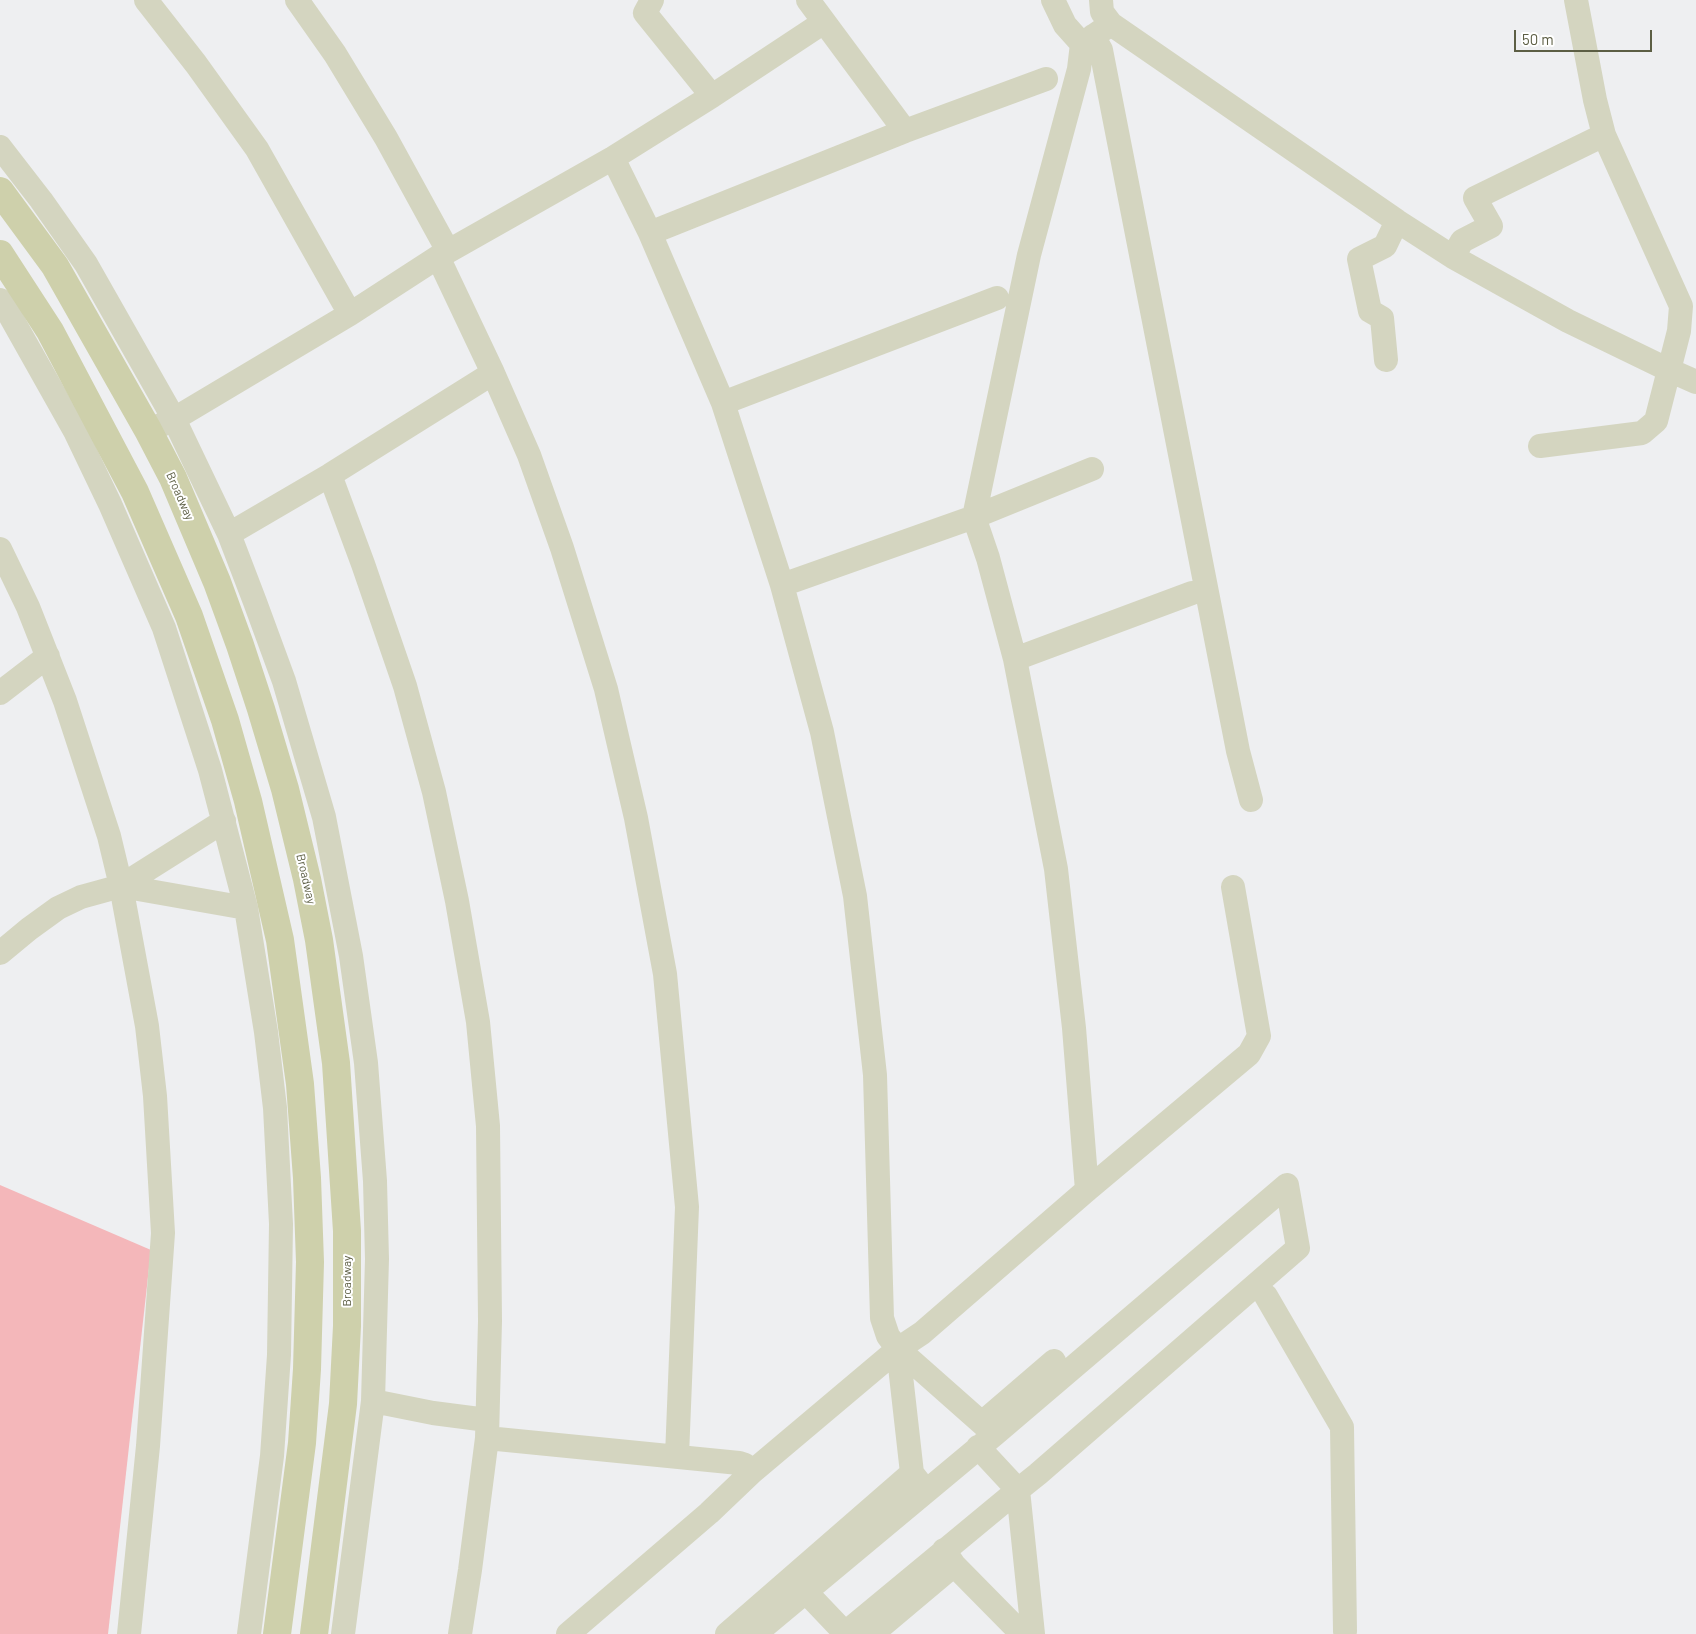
<!DOCTYPE html>
<html>
<head>
<meta charset="utf-8">
<style>
	body { margin:0 }
	#map { position:relative; width:1696px; height:1634px; overflow:hidden; background:#eeeff1; font-family:Barlow,sans-serif }
	canvas { display:block }
	.scale { position:absolute; left:1514px; top:30px; width:138px; height:22px; box-sizing:border-box; border:2px solid #5c5e44; border-top:0; padding-left:6px; font-size:15px; line-height:18px; white-space:nowrap; color:#5c5e44; -webkit-text-stroke:4px #fff; paint-order:stroke }
</style>
</head>
<body>
<div id="map">
<canvas width="1696" height="1634"></canvas>
<div class="scale">50 m</div>
</div>
<script>
const ctx = document.querySelector('canvas').getContext('2d');
ctx.lineJoin = 'round';
function paint(path, color) { ctx.fillStyle = color; ctx.fill(path, 'evenodd'); }
const poly = rows => new Path2D(rows.map(r => 'M' + r).join(''));
function stroke(path, color, width, dash) { ctx.strokeStyle = color; ctx.lineWidth = width; ctx.lineCap = dash ? 'butt' : 'round'; ctx.setLineDash(dash || []); ctx.stroke(path); }
function drawText(font, color, halo, rows, align = 'center') {
  ctx.font = font + ' Barlow,sans-serif'; ctx.lineWidth = 4; ctx.setLineDash([]); ctx.textBaseline = 'middle'; ctx.strokeStyle = halo; ctx.fillStyle = color; for (const [text, x, y, turn = 0] of rows) {
    ctx.save(); ctx.translate(x, y); ctx.rotate((+turn || 0) * Math.PI / 180); ctx.textAlign = isNaN(turn) ? turn : align; if (halo) ctx.strokeText(text, 0, 0); ctx.fillText(text, 0, 0); ctx.restore();
  }
}
paint(poly([
	[0,1185,151,1250,108,1634,0,1634]
]), '#f4b7ba');
stroke(poly([
	[146,0,196,64,257,149,350,314],
	[297,0,335,54,386,138,448,251],
	[652,0,645,13,712,96],
	[808,0,905,131],
	[1053,0,1065,25,1082,44],
	[1101,0,1102,12,1111,24,1397,221,1453,257,1568,321,1669,370,1696,382],
	[1093,36,1101,50,1238,751,1251,800],
	[0,147,41,200,86,264,174,419,229,534,255,602,284,681,324,817,351,956,366,1063,375,1181,377,1259,373,1401,343,1634],
	[613,158,650,233,723,403,782,585,974,517,1092,469],
	[650,233,905,131,1046,79],
	[438,257,493,373],
	[1453,257,1462,241,1491,226,1475,198,1604,135],
	[0,300,8,312,75,431,110,504,164,628,210,770,246,908,266,1032,275,1108,281,1224,279,1355,272,1456,249,1634],
	[1386,360,1382,318,1370,311,1359,259,1385,246,1397,221],
	[723,403,997,298],
	[161,425,174,419,350,314,438,257,613,158,712,96,824,22],
	[1540,446,1642,433,1656,421,1679,331,1681,306,1604,135,1595,100,1576,0],
	[330,475,363,564,405,686,434,792,457,901,478,1022,488,1126,490,1321,487,1438,739,1463,745,1465,752,1472],
	[229,534,330,475,493,373,529,455,562,548,606,689,636,818,665,974,687,1207,677,1456],
	[0,549,28,607,65,701,109,836,121,886,147,1026,155,1096,163,1233,148,1446,129,1634],
	[782,585,822,732,855,896,875,1075,882,1318,888,1336,898,1349],
	[1015,659,1192,593],
	[0,693,48,656],
	[121,886,246,908],
	[0,953,29,929,58,908,81,897,121,886,224,821],
	[1087,1190,1074,1028,1056,869,1015,659,988,558,974,517,1029,255,1079,69,1082,44,1111,24],
	[1266,1296,1342,1427,1345,1631],
	[373,1401,433,1413,487,1420],
	[983,1422,1054,1361],
	[978,1447,1018,1490,1038,1474,1298,1248,1287,1185],
	[926,1491,912,1473,898,1349,993,1433],
	[944,1550,954,1565,1022,1634],
	[805,1591,845,1633],
	[460,1634,470,1570,487,1438],
	[568,1634,709,1513,752,1472,898,1349,922,1333,1087,1190,1249,1054,1259,1036,1233,887],
	[727,1634,912,1473],
	[755,1634,995,1434,1287,1185],
	[844,1634,1018,1490,1033,1634],
	[872,1634,954,1565]
]), '#d4d5c0', 24);
stroke(poly([
	[0,191,55,266,148,430,173,478,217,582,240,645,261,709,285,789,307,879,319,940,336,1063,347,1231,347,1326,343,1404,314,1634],
	[0,254,50,331,135,492,189,616,225,720,248,801,280,940,300,1084,307,1178,310,1262,307,1369,302,1443,277,1634]
]), '#ced0ab', 28);
drawText('12px', '#5c5e44', '#fff', [
	["Broadway",180,496,66],
	["Broadway",306,879,77],
	["Broadway",347,1281,-90]
]);
</script>
</body>
</html>
